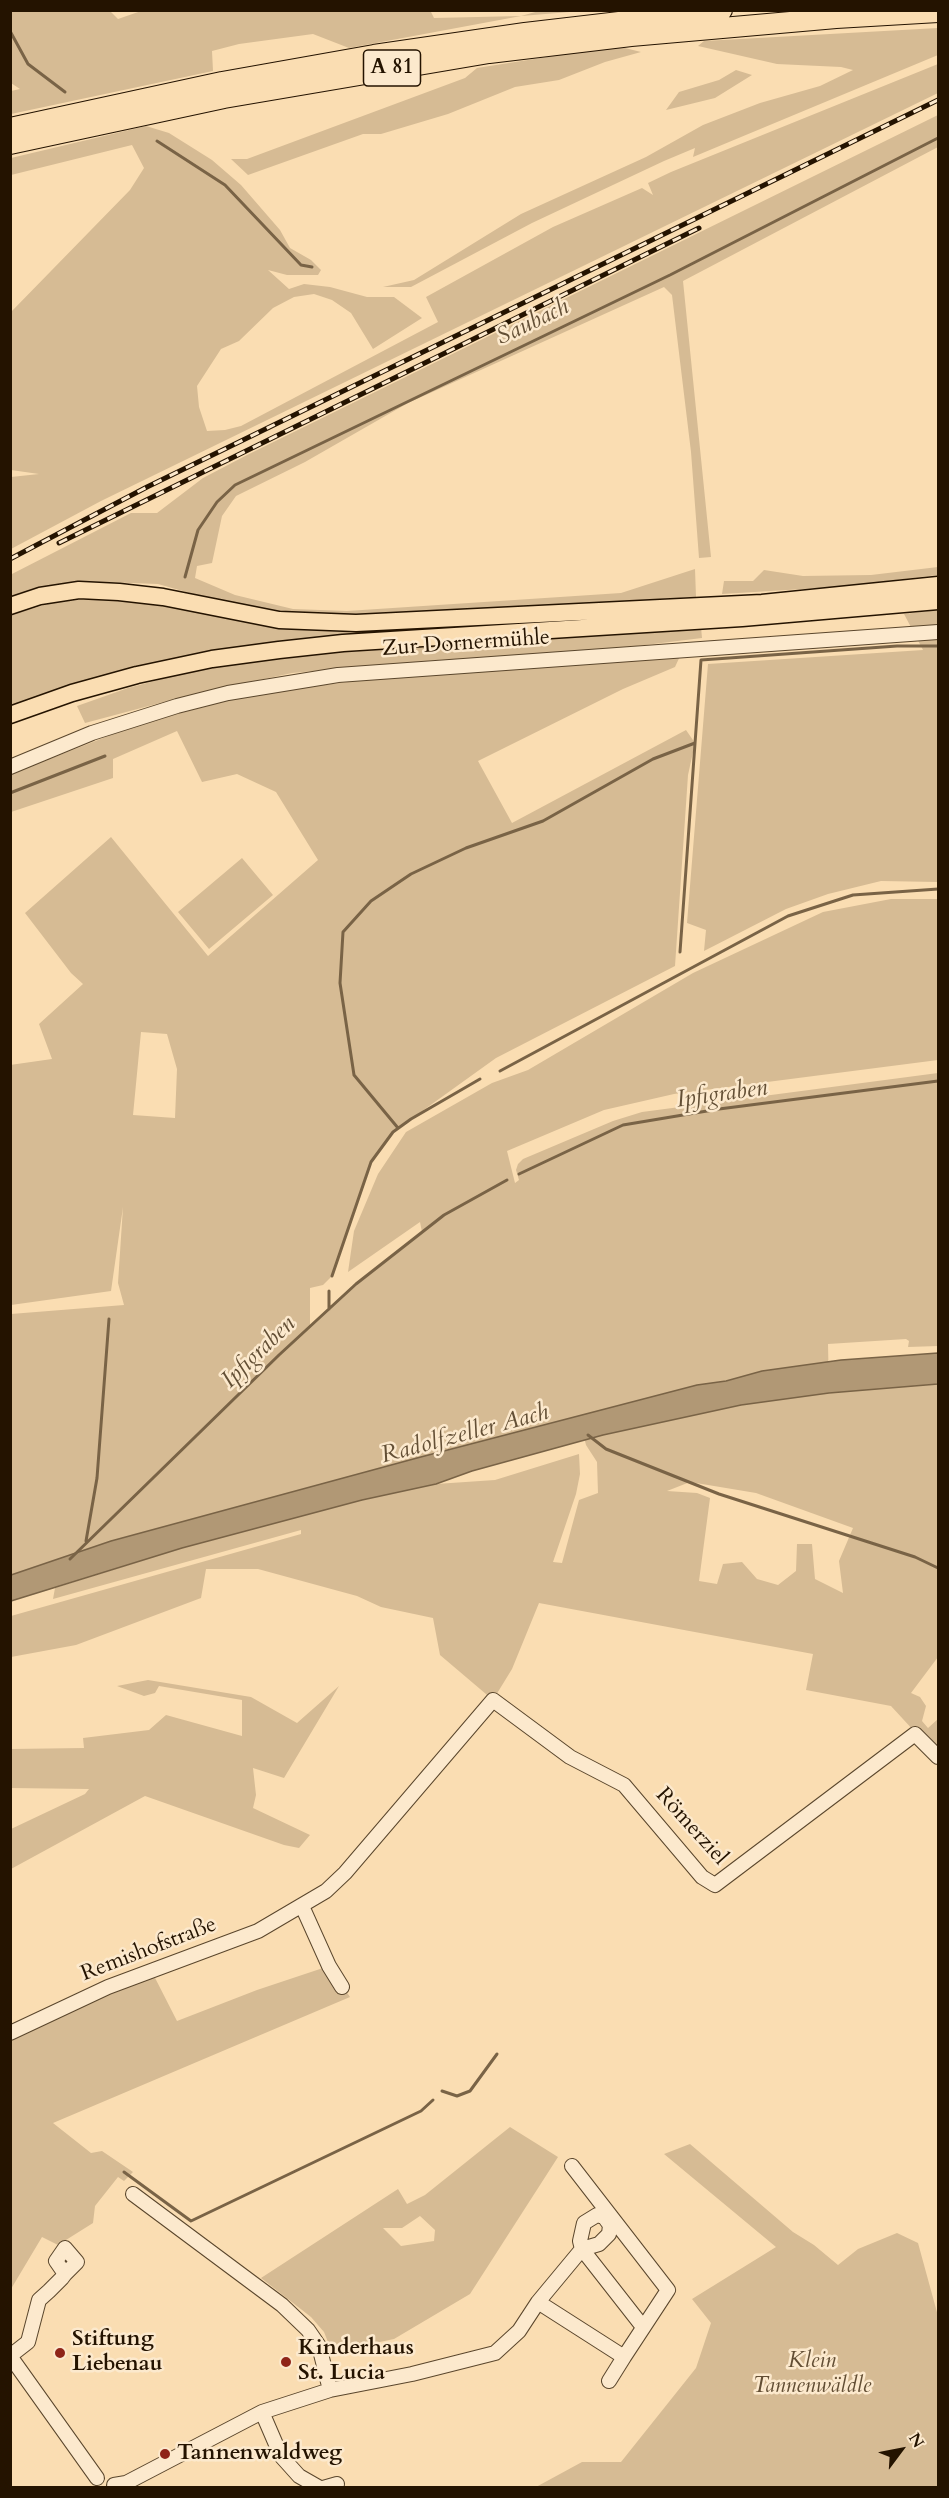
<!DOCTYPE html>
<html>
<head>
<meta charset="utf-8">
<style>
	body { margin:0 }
	#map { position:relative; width:949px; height:2498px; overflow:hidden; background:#faddb2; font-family:Cardo,serif }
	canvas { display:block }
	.frame { position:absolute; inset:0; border:12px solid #241300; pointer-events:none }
	.north { position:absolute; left:871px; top:2420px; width:60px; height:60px; -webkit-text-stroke:4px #fce9cd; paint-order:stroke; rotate:58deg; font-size:16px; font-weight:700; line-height:24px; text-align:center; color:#241300 }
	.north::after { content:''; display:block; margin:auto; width:21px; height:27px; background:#241300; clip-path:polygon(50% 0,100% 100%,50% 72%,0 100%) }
</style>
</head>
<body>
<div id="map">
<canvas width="949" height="2498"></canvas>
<div class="frame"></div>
<div class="north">N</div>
</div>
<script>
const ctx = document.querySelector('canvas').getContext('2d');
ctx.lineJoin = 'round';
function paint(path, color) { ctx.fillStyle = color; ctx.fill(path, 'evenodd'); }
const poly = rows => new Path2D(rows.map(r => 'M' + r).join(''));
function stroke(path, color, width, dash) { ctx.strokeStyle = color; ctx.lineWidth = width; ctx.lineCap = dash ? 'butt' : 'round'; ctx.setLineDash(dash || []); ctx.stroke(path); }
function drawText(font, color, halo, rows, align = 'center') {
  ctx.font = font + ' Cardo,serif'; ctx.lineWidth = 5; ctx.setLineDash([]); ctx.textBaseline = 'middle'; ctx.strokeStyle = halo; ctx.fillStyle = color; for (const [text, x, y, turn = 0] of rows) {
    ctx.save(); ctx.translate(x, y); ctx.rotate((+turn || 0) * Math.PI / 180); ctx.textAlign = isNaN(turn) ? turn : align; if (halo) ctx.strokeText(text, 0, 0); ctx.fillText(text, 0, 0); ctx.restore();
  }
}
paint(poly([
	[144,10,430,10,434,18,521,16,539,11,582,11,521,16,349,48,313,34,239,44,212,51,213,71,11,114,11,91,20,89,11,83,11,11,110,11,118,19],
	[938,28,938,55,693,157,695,148,664,161,532,223,411,287,383,287,414,280,521,214,646,157,703,125,760,103,820,86,853,70,841,67,777,64,698,46,704,41],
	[617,46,641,52,605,62,559,80,515,87,448,114,381,134,363,134,248,175,231,159,247,159,465,78,477,68],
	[938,64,938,93,101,501,11,549,11,477,39,474,11,470,11,312,130,190,144,168,132,145,11,175,11,158,146,126,169,133,212,160,241,185,280,230,290,248,311,260,321,270,318,275,287,275,268,270,289,289,304,284,330,287,367,297,394,297,422,318,373,349,351,313,332,300,314,294,294,297,273,308,239,341,221,349,197,386,199,407,207,431,225,430,241,426,438,322,426,297,553,227,642,188,653,195,648,183,671,172],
	[736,70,752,75,715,98,666,110,679,92,719,80],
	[938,115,938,147,683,281,711,557,699,558,691,452,672,295,664,287,408,403,305,462,236,496,222,516,212,563,197,566,195,578,235,595,293,609,347,611,621,593,695,569,696,597,446,612,343,616,283,614,218,601,158,584,103,582,46,588,11,602,10,575,131,513,157,513,203,478,247,455],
	[938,567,938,575,836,587,722,594,724,581,753,581,764,570,803,576,871,575],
	[113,597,142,599,280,627,388,635,282,643,192,655,120,670,11,709,10,615,55,602],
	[938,610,938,882,881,881,828,894,786,909,704,951,706,930,687,923,708,664,923,650,904,614],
	[701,627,702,638,588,652,438,660,292,673,190,695,85,723,77,706,128,688,196,670,287,656],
	[681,654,675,667,623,689,478,761,512,823,686,730,695,743,688,775,675,966,496,1058,393,1132,371,1162,332,1276,323,1285,310,1288,310,1325,356,1284,422,1232,420,1222,348,1272,354,1231,378,1174,406,1132,492,1083,528,1070,693,973,823,912,891,899,938,899,938,1060,674,1094,604,1110,507,1151,515,1183,519,1180,516,1170,518,1164,523,1159,613,1121,642,1112,938,1073,938,1346,908,1347,909,1341,906,1339,828,1344,829,1392,938,1384,938,1657,911,1693,920,1697,926,1706,922,1721,928,1728,938,1719,938,1757,891,1706,806,1690,813,1654,539,1603,512,1669,493,1700,440,1655,433,1618,381,1607,357,1596,258,1569,206,1569,201,1598,76,1645,11,1657,11,1616,301,1534,301,1530,53,1599,55,1588,182,1548,362,1500,436,1484,495,1480,579,1454,580,1474,576,1494,553,1562,562,1563,579,1500,598,1493,597,1462,586,1445,579,1417,111,1541,11,1575,11,1314,124,1305,118,1283,123,1207,111,1291,11,1305,10,1065,52,1059,39,1024,83,984,71,973,25,913,111,837,208,956,318,860,276,792,237,774,202,782,177,731,113,759,113,778,11,812,11,774,139,724,253,694,418,673],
	[141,1032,167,1034,177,1069,175,1118,133,1115],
	[690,1482,756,1493,853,1528,839,1561,843,1593,815,1579,812,1544,797,1544,796,1571,778,1585,757,1579,742,1562,723,1564,717,1584,699,1581,710,1498,697,1493,667,1491],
	[242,858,273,895,209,949,178,912],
	[148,1680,251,1697,297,1723,339,1686,284,1778,253,1768,256,1795,253,1808,310,1835,299,1848,284,1845,145,1796,11,1869,11,1829,85,1794,89,1789,11,1788,11,1749,84,1748,83,1738,149,1730,166,1715,242,1736,242,1700,159,1686,155,1693,144,1696,117,1686],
	[329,1966,350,1997,53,2123,91,2153,102,2151,133,2172,124,2181,118,2177,95,2206,93,2223,58,2245,42,2237,11,2289,11,2033,151,1970,177,2021,257,1990],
	[510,2127,558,2157,470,2294,394,2339,332,2352,324,2332,311,2317,261,2278,398,2189,407,2204,425,2195],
	[420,2216,435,2230,434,2241,401,2246,383,2228,402,2228],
	[690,2144,793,2232,814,2245,838,2265,858,2249,897,2233,918,2243,938,2316,938,2487,536,2487,582,2462,621,2462,696,2368,711,2323,692,2299,776,2247,664,2154]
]), '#d6bb94');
const water = poly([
	[938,1353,938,1384,829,1393,741,1405,603,1435,472,1471,436,1484,362,1500,182,1548,11,1601,11,1575,111,1541,417,1458,697,1385,726,1381,762,1371,841,1360,938,1353]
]);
paint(water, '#b19875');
stroke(water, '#796346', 1.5);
stroke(poly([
	[10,31,28,64,65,92],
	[157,141,225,185,301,265,312,267],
	[185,577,198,530,217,502,235,485,670,275,938,138],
	[10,793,105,756],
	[680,952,701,660,897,646,938,646],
	[500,1071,788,916,853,895,938,889],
	[398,1128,354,1075,340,983,343,932,371,901,411,874,466,848,543,821,653,759,695,743],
	[519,1174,623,1125,719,1109,938,1081],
	[332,1276,371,1162,393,1132,411,1119,480,1079],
	[329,1309,329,1291],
	[588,1435,606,1449,719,1494,915,1557,938,1568],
	[86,1541,97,1478,109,1319],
	[70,1559,279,1355,356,1284,444,1215,507,1180],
	[442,2091,457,2096,470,2091,497,2054],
	[124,2172,191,2221,421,2111,433,2100]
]), '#796346', 3);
const minor = poly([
	[10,767,92,733,177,706,228,693,338,675,938,632],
	[302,1906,329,1966,342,1987],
	[10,2033,108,1987,258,1931,326,1891,345,1873,493,1700,570,1757,624,1785,702,1877,715,1885,915,1734,938,1757],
	[133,2194,282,2305,308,2330,319,2346,330,2390],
	[538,2302,624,2357,668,2290,572,2166],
	[10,2356,28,2342,39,2300,49,2291,62,2278,65,2274,77,2262,65,2248,56,2261,65,2274],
	[10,2356,97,2478],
	[609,2381,624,2357],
	[262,2412,281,2456,299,2476,320,2488],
	[114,2485,126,2483,262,2412,330,2390,412,2374,495,2353,519,2331,538,2302,582,2249,599,2244,609,2234,610,2225,604,2217,597,2215,584,2223,580,2241,582,2249,643,2327],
	[323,2488,337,2484]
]);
const major = poly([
	[10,606,40,596,79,590,119,592,163,597,279,620,356,623,762,603,938,585],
	[10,715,72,693,137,675,212,659,279,650,343,643,742,618,938,601]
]);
const highway = poly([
	[10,128,222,82,374,55,525,33,722,10],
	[10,144,224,98,489,53,631,36,836,18,938,12]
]);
stroke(minor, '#5a462c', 16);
stroke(major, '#241300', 19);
stroke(highway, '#241300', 22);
stroke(minor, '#fce9cd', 14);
stroke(major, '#faddb2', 16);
stroke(highway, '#faddb2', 20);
const rail = poly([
	[59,543,699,228],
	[10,559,147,487,938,100]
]);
stroke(rail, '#241300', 5);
stroke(rail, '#fce9cd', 3, [9]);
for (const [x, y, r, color] of [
	[60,2353,6,"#8f2418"],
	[286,2362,6,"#8f2418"],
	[165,2454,6,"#8f2418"]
]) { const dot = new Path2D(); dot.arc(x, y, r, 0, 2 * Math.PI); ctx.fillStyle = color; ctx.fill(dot); stroke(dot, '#fce9cd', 2); }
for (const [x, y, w] of [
	[392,68,57]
]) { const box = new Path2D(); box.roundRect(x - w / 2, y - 18, w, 36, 4.5); ctx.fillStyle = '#fce9cd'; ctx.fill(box); stroke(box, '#241300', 1.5); }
drawText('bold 21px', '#241300', null, [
	["A 81",392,68]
]);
drawText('22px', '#241300', '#fce9cd', [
	["Zur Dornermühle",466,644,-4],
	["Römerziel",691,1827,48],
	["Remishofstraße",149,1950,-21]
]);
drawText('bold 22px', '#241300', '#fce9cd', [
	["Stiftung",72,2340],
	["Liebenau",72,2365],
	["Kinderhaus",298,2349],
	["St. Lucia",298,2374],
	["Tannenwaldweg",177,2454]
], 'left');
drawText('italic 22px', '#624e34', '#fce9cd', [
	["Klein",812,2362],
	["Tannenwäldle",812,2387]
]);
drawText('italic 24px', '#634f35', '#fce9cd', [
	["Saubach",533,323,-26],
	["Ipfigraben",722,1095,-8],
	["Ipfigraben",259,1353,-44],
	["Radolfzeller Aach",465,1435,-15]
]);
</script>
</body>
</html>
